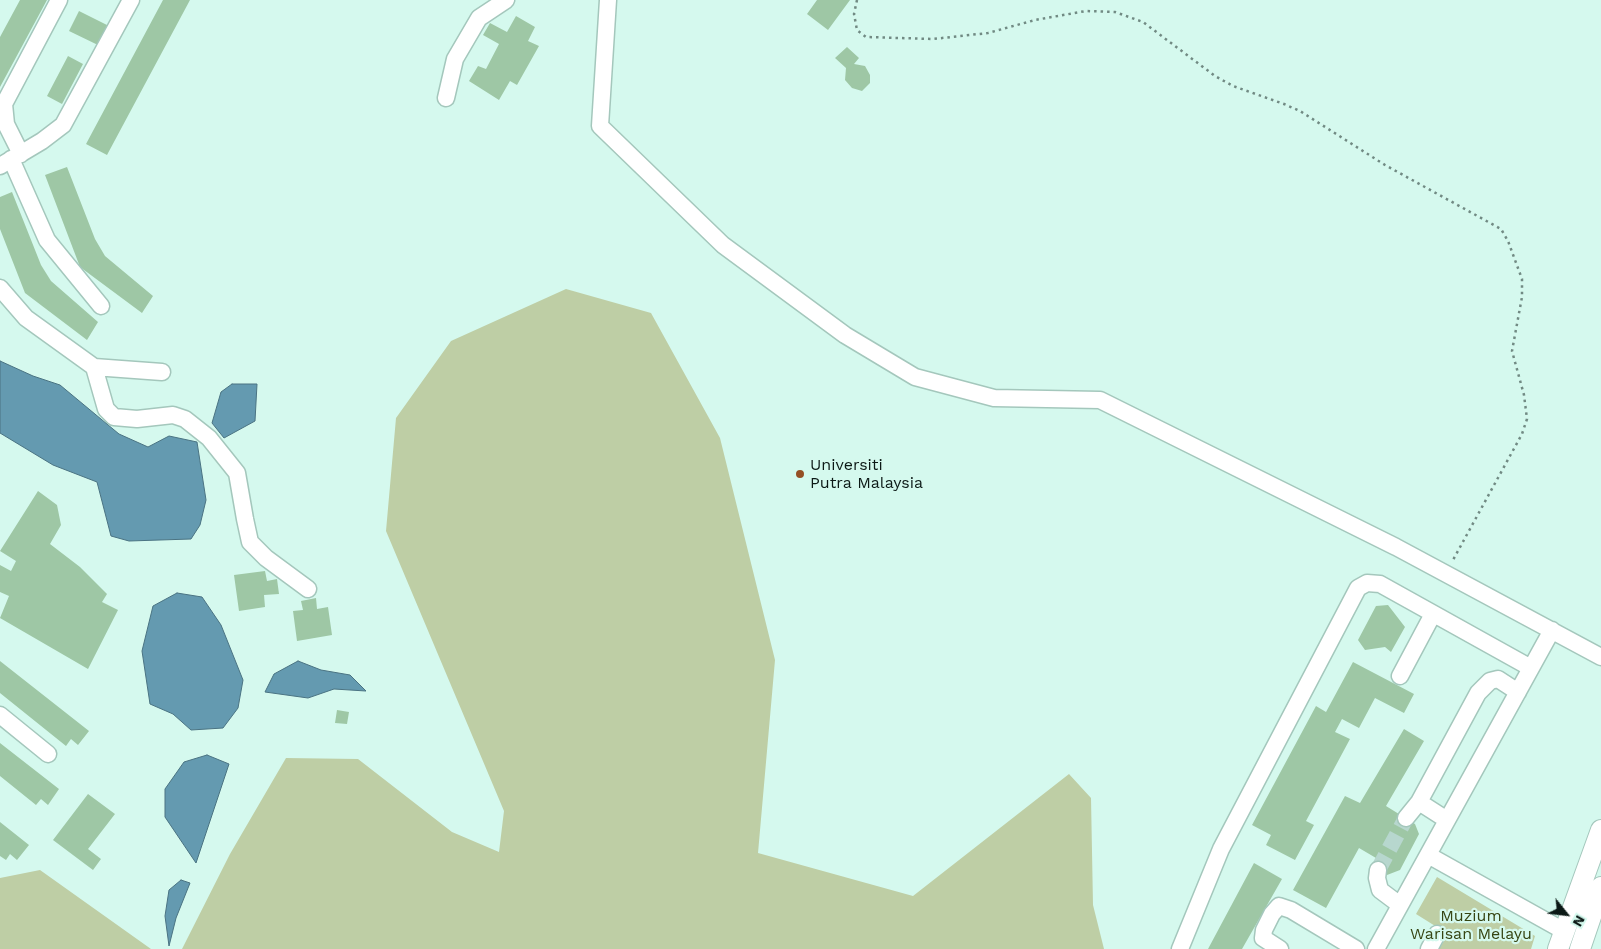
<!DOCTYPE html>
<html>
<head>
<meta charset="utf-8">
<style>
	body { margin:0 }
	#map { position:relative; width:1601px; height:949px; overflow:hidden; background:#d5f9ee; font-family:"Work Sans",sans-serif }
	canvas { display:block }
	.north { position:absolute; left:1541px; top:889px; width:50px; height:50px; -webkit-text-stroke:4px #d5f9ee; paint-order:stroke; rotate:119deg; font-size:14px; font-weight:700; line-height:20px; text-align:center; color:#0c1916 }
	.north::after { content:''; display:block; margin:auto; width:18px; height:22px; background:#0c1916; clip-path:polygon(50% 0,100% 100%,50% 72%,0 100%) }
</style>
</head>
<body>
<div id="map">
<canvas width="1601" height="949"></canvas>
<div class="north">N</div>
</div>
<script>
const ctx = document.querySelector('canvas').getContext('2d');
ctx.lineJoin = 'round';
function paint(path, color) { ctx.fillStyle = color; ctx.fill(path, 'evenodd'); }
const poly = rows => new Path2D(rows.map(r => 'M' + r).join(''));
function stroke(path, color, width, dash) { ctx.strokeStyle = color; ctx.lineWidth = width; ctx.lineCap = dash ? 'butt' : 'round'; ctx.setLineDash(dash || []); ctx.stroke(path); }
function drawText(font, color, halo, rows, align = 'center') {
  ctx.font = font + ' "Work Sans",sans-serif'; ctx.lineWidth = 4.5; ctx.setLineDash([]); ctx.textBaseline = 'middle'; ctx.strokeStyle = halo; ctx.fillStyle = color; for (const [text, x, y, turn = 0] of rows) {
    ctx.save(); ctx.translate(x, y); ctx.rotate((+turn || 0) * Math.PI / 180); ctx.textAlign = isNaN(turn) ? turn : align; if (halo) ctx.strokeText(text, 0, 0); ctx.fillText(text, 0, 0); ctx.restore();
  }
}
paint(poly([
	[566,289,651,313,720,438,775,660,758,853,913,896,1069,774,1091,798,1093,905,1104,949,182,949,230,854,286,758,358,759,452,832,499,852,504,811,386,531,396,418,451,341],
	[40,870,151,949,0,949,0,878],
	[1437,877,1535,936,1531,949,1439,949,1448,934,1416,914]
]), '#becea5');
const water = poly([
	[0,361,33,376,60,385,119,434,148,447,169,436,197,442,206,500,200,525,191,539,129,541,111,536,97,482,53,465,0,433,0,361],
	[232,384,257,384,255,421,224,438,212,423,221,392,232,384],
	[177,593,202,597,221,625,243,680,238,708,223,728,191,730,173,714,150,704,142,651,153,606,177,593],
	[298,661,321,670,350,675,366,691,334,689,308,698,265,692,274,674,298,661],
	[207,755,229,764,196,863,165,817,165,789,184,762,207,755],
	[181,880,190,883,176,918,169,946,165,916,169,890,181,880]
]);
paint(water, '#649ab0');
stroke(water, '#4a7382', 1);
paint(poly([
	[20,0,47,0,0,87,0,37],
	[163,0,190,0,107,155,86,144],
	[817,0,850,0,828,30,807,14],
	[79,11,109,26,100,46,69,31],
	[516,16,535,27,528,41,539,46,517,85,510,81,499,100,469,81,478,66,486,69,499,44,483,35,490,23,507,32],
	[847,47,859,58,854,64,865,66,870,75,870,83,862,91,852,88,845,80,846,68,835,58],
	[68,56,83,64,62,104,47,96],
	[67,167,95,239,105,256,153,296,142,313,80,267,45,175],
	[12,192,41,265,51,281,98,322,87,340,25,293,0,229,0,197],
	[38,491,57,505,61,525,50,544,80,567,107,594,102,602,118,610,88,669,0,618,9,596,0,592,0,565,11,571,16,561,0,551],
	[265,571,267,581,277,579,279,594,264,595,265,607,239,611,234,575],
	[316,598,317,609,328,607,332,635,297,641,293,611,303,610,301,601],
	[1388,605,1405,627,1391,652,1385,647,1365,650,1358,640,1376,606],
	[0,661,89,731,78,745,71,739,66,746,0,693],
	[1353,662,1414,694,1404,713,1375,698,1359,728,1342,719,1335,732,1350,739,1306,821,1314,825,1295,860,1266,845,1271,835,1252,825,1316,706,1326,712],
	[337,710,349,712,347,724,335,723],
	[1404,729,1424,741,1386,806,1415,824,1419,834,1400,870,1387,875,1371,866,1376,858,1359,848,1326,908,1293,890,1345,796,1360,803],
	[0,743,59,789,48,805,41,799,36,805,0,776],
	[88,794,115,814,88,849,101,859,93,870,53,840],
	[0,822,29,845,17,860,10,854,6,860,0,856],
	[1254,863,1282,879,1242,949,1208,949]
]), '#9ec7a5');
stroke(poly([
	[1378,870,1406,818]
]), '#b7d7ce', 16, [16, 8]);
const minor = poly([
	[608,0,600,126,723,245,845,335,915,377,994,398,1100,400,1396,547,1601,657],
	[446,98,455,59,479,18,506,0],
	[21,154,6,124,4,104,59,0],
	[11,159,47,240,101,306],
	[0,166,42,141,63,125,131,0],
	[0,288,26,318,94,367,162,372],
	[94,367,106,409,114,417,137,419,173,415,185,419,209,438,237,473,245,519,250,542,266,558,308,589],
	[1400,676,1433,614],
	[0,715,48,754],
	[1419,802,1447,820],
	[1406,818,1419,802,1478,693,1490,681,1498,679,1518,692],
	[1428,855,1564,931],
	[1378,870,1377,878,1380,890,1400,905],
	[1180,949,1221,849,1358,588,1367,583,1380,584,1531,668],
	[1280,949,1263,938,1264,930,1272,914,1279,906,1291,910,1356,949],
	[1376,949,1552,630],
	[1429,949,1437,934]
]);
const major = poly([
	[1558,949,1601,830],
	[1580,949,1601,887]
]);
stroke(minor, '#a4c7bc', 19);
stroke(major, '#a4c7bc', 22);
stroke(poly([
	[857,0,854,14,857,30,866,37,933,39,988,33,1035,20,1086,11,1115,12,1143,22,1215,76,1233,86,1284,104,1300,111,1385,165,1501,229,1508,241,1522,279,1522,297,1512,351,1524,395,1527,419,1522,434,1453,560]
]), '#718a83', 2.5, [2.5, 4]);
stroke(minor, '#fff', 16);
stroke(major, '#fff', 20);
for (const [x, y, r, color] of [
	[800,474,5,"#944f24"]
]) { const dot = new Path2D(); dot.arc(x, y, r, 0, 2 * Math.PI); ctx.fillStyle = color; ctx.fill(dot); stroke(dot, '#d5f9ee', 2); }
drawText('16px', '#0c1916', '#d5f9ee', [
	["Universiti",810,465],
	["Putra Malaysia",810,483]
], 'left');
drawText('16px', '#354412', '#d5f9ee', [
	["Muzium",1471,916],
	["Warisan Melayu",1471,934]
]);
</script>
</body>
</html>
